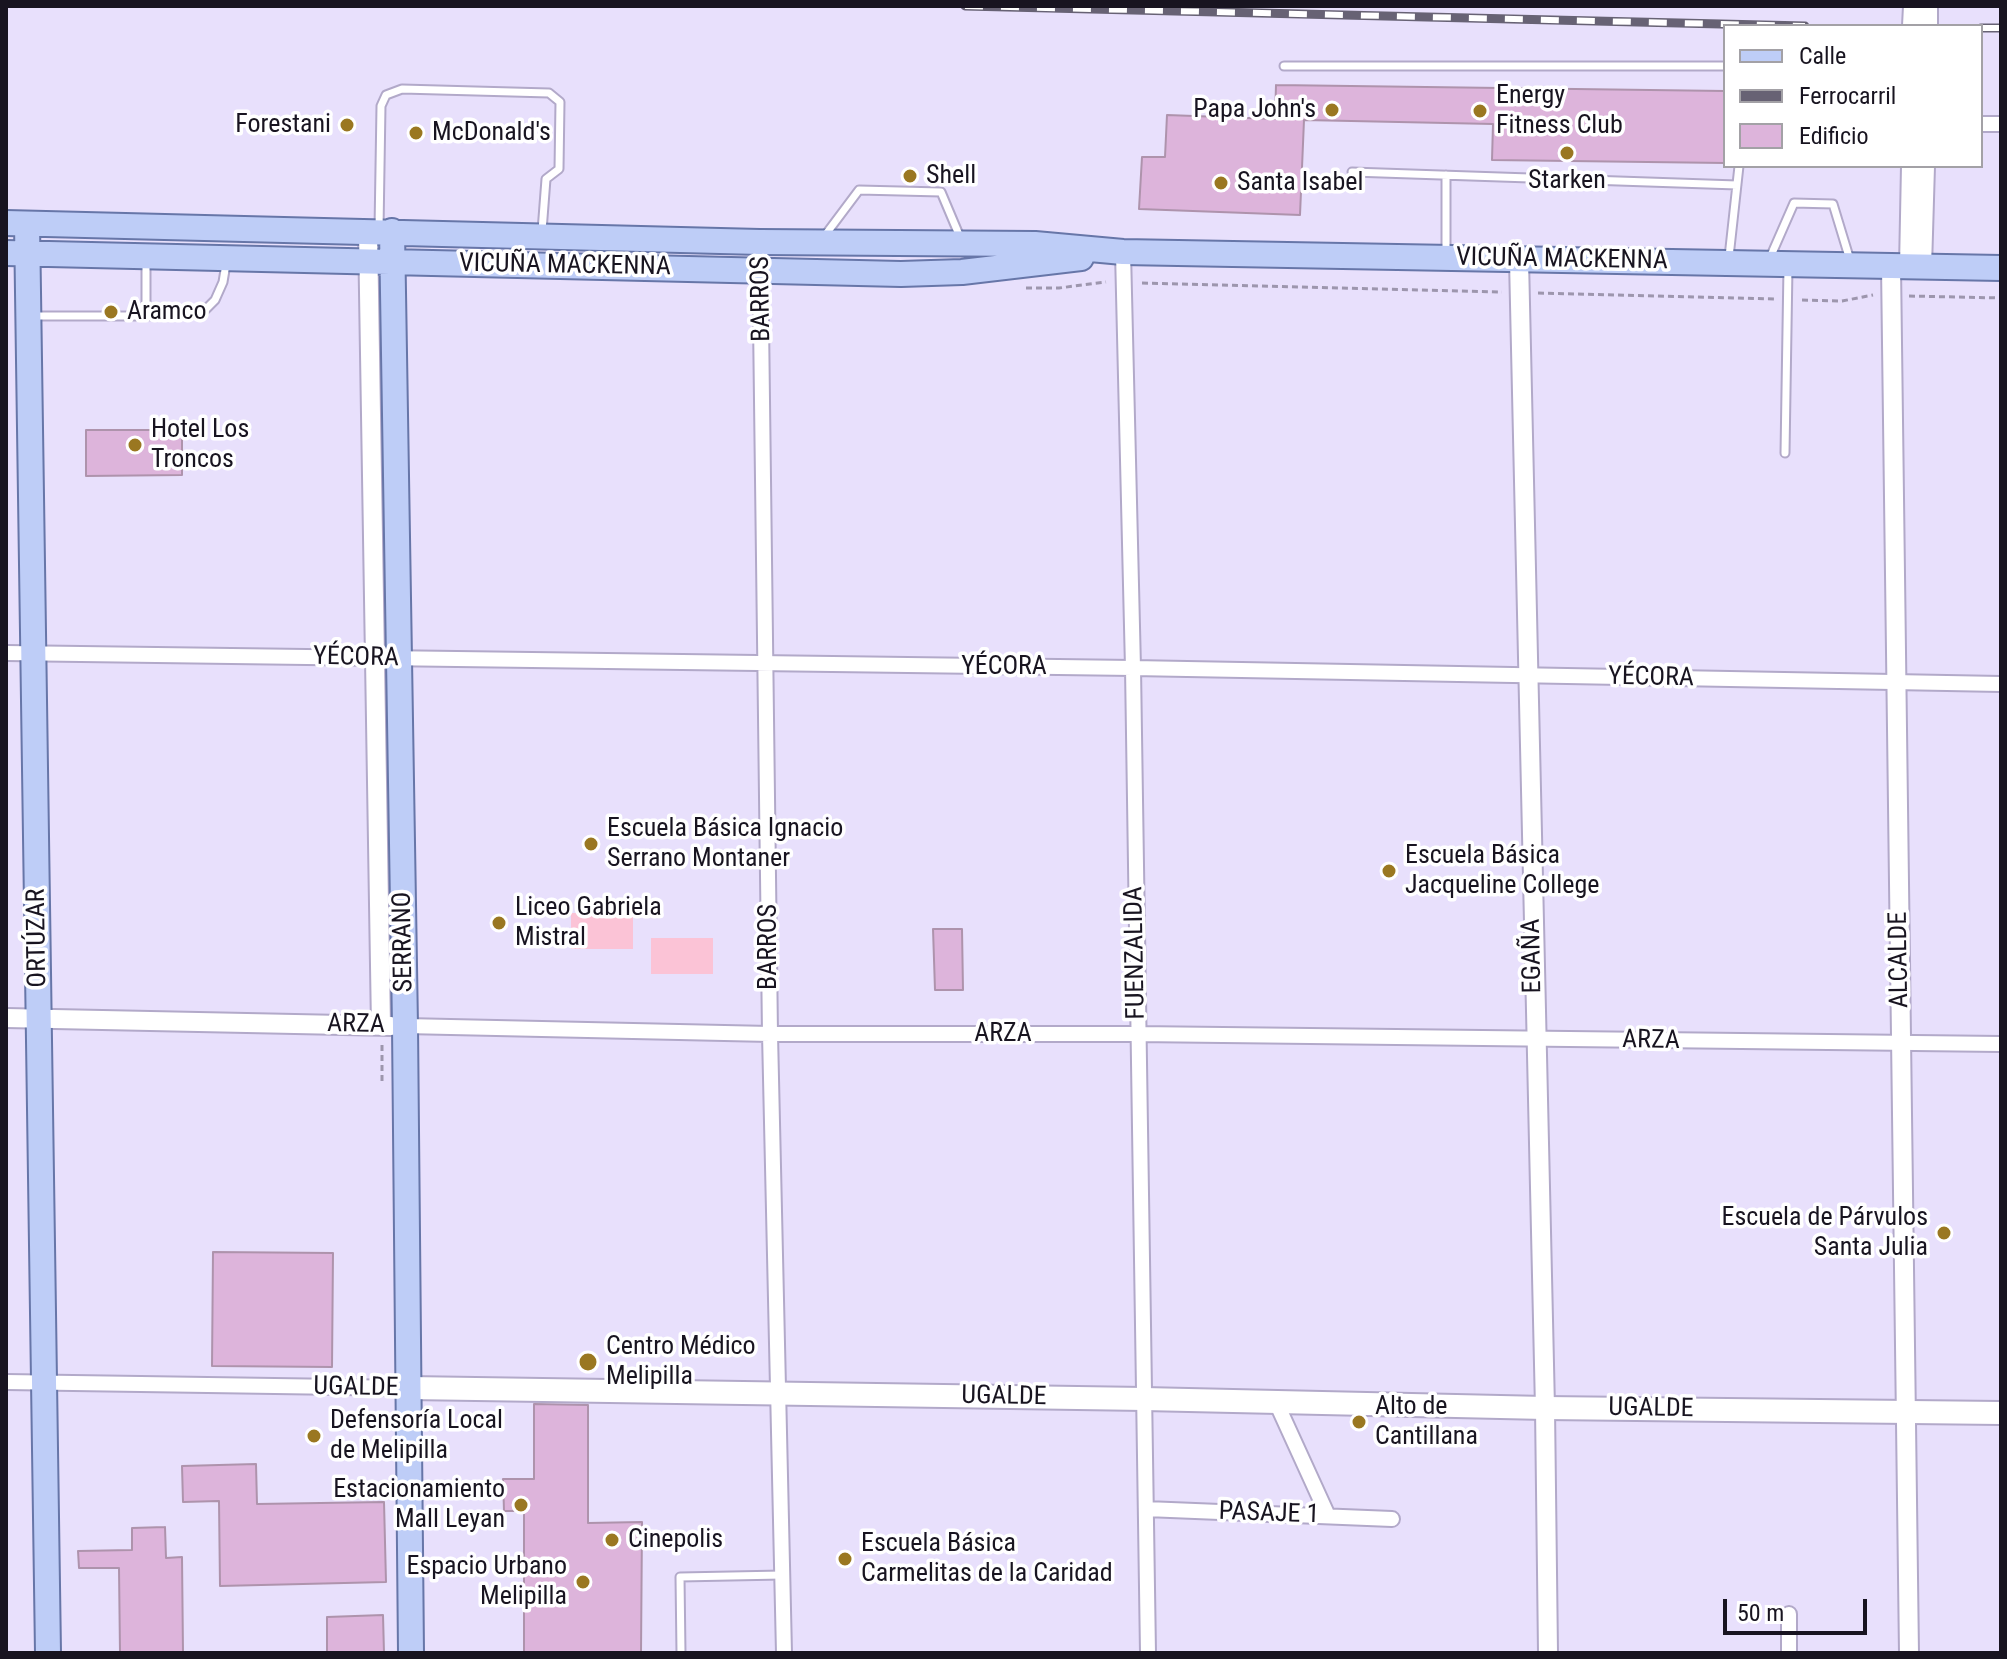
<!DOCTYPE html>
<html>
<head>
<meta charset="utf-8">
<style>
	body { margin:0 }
	#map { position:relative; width:2007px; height:1659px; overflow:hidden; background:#e8e0fc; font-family:"Roboto Condensed",sans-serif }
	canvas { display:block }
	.frame { position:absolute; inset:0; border:8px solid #181420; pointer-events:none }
	.legend { position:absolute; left:1723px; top:24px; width:260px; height:144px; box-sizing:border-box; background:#fff; border:2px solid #a3a1a6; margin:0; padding:10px 14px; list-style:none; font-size:24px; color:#181420 }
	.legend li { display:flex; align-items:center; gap:16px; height:40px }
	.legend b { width:40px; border:2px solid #a3a1a6 }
	.scale { position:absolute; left:1723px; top:1599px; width:144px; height:36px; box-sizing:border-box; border:4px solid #181420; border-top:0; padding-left:10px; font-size:24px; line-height:28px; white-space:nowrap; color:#181420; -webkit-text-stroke:6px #fff; paint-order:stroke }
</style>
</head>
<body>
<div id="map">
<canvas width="2007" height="1659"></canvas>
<div class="frame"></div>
<ul class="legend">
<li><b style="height:10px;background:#becdf7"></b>Calle</li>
<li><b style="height:10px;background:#676274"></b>Ferrocarril</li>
<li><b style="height:22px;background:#ddb4db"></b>Edificio</li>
</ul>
<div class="scale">50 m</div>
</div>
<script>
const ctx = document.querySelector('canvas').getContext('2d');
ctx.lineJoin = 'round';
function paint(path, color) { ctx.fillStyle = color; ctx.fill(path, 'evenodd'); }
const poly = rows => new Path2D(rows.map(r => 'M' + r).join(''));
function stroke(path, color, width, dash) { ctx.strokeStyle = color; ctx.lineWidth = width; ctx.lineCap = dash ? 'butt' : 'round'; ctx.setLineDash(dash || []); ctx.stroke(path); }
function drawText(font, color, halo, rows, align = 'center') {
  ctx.font = font + ' "Roboto Condensed",sans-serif'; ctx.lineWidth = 7; ctx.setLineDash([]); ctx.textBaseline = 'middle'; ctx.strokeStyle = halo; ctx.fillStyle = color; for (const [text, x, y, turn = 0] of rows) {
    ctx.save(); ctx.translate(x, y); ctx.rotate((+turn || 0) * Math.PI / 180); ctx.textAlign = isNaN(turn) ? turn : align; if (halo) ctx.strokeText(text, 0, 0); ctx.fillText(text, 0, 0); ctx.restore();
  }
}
paint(poly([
	[571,913,633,913,633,949,571,949],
	[651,938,713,938,713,974,651,974]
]), '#fbc3d6');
const building = poly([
	[1276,85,1725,91,1725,163,1492,160,1493,124,1304,120,1300,215,1139,209,1142,157,1165,157,1167,115,1275,119,1276,85],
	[86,430,182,430,182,475,86,476,86,430],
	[933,929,962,929,963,990,935,990,933,929],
	[213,1252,333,1253,332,1367,212,1366,213,1252],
	[534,1404,588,1405,588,1523,642,1522,641,1653,524,1653,524,1511,504,1511,503,1479,534,1479,534,1404],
	[256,1464,257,1504,384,1502,386,1582,220,1586,219,1501,183,1502,182,1466,256,1464],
	[165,1527,166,1558,182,1557,183,1653,120,1653,119,1568,79,1568,78,1551,132,1550,132,1528,165,1527],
	[383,1615,384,1653,327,1653,327,1617,383,1615]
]);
paint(building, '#ddb4db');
stroke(building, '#ae93ac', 2);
const service = poly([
	[1284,66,1725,66],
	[1352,172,1737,185],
	[379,229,381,106,386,95,402,89,549,93,560,102,559,169,546,179,542,231],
	[823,238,859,190,941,192,960,237],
	[1446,253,1446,175],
	[1729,257,1739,166],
	[1769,260,1794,203,1833,204,1850,260],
	[34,316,146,316,203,312,215,300,223,282,226,264],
	[146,316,146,262],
	[1785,453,1788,267],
	[681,1653,680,1577,782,1575]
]);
const minor = poly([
	[1981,124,2001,124],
	[760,242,770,1034,784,1653],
	[1123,252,1133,668,1148,1653],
	[6,653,1133,668,2001,684],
	[405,1026,770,1034,1137,1034,2001,1044],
	[6,1382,409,1388],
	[1276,1402,1328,1516],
	[1146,1509,1392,1519],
	[1789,1653,1789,1614]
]);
const tertiary = poly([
	[1912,26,1913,6],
	[1928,26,1928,6],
	[368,231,381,1026],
	[1519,260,1545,1408,1548,1653],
	[1891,266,1909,1653],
	[1909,267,1911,166],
	[1922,267,1925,166],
	[6,1018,391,1026]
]);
const secondary = poly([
	[409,1388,1144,1399,1545,1408,2001,1413]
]);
const primary = poly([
	[6,223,760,242,1035,244,1123,252,2001,268],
	[27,224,48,1653],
	[392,231,405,1026,411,1653],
	[6,253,901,274,962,272,1081,258]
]);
stroke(service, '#b2a9c9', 11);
stroke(minor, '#b2a9c9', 18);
stroke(tertiary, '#b2a9c9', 22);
stroke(secondary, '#b2a9c9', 26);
stroke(primary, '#6776a8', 28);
stroke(poly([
	[1142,283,1502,292],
	[1026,288,1059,288,1106,282],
	[1538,293,1774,299],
	[1909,296,2001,298],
	[1802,300,1842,301,1873,295],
	[382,1045,382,1082]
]), '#9d96ad', 3, [6, 4]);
stroke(service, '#fff', 7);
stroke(minor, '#fff', 14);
stroke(tertiary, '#fff', 18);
stroke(secondary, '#fff', 22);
stroke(primary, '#becdf7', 24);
const rail = poly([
	[965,6,1805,26],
	[1981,28,2001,28]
]);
stroke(rail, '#676274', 9);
stroke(rail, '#fff', 6, [18]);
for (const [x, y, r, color] of [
	[1332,110,8,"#9a7721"],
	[1480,111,8,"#9a7721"],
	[347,125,8,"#9a7721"],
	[416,133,8,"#9a7721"],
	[1567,153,8,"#9a7721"],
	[910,176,8,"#9a7721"],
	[1221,183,8,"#9a7721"],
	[111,312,8,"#9a7721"],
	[135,445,8,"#9a7721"],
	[591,844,8,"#9a7721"],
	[1389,871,8,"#9a7721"],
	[499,923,8,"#9a7721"],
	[1944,1233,8,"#9a7721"],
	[588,1362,10,"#9a7721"],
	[1359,1422,8,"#9a7721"],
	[314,1436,8,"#9a7721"],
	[521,1505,8,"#9a7721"],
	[612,1540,8,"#9a7721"],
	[845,1559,8,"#9a7721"],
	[583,1582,8,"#9a7721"]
]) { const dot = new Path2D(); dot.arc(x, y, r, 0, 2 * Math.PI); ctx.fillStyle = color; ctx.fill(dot); stroke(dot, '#fff', 3); }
drawText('26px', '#181420', '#fff', [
	["Energy",1496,96],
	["Fitness Club",1496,126],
	["Papa John's",1316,110,"right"],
	["Forestani",331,125,"right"],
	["McDonald's",432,133],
	["Shell",926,176],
	["Starken",1567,181,"center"],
	["Santa Isabel",1237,183],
	["Aramco",127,312],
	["Hotel Los",151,430],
	["Troncos",151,460],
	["Escuela Básica Ignacio",607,829],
	["Serrano Montaner",607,859],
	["Escuela Básica",1405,856],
	["Jacqueline College",1405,886],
	["Liceo Gabriela",515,908],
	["Mistral",515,938],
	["Escuela de Párvulos",1928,1218,"right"],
	["Santa Julia",1928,1248,"right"],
	["Centro Médico",606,1347],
	["Melipilla",606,1377],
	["Alto de",1375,1407],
	["Cantillana",1375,1437],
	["Defensoría Local",330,1421],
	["de Melipilla",330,1451],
	["Estacionamiento",505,1490,"right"],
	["Mall Leyan",505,1520,"right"],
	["Cinepolis",628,1540],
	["Escuela Básica",861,1544],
	["Carmelitas de la Caridad",861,1574],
	["Espacio Urbano",567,1567,"right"],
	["Melipilla",567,1597,"right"]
], 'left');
drawText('26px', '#181420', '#fff', [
	["VICUÑA MACKENNA",1562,260,1],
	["VICUÑA MACKENNA",565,266,1],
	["BARROS",762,299,-91],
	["YÉCORA",356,658,1],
	["YÉCORA",1004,667],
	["YÉCORA",1651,678,1],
	["ORTÚZAR",38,938,-91],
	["SERRANO",404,942,-91],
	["BARROS",769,947,-90],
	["FUENZALIDA",1136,953,-91],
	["EGAÑA",1533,956,-91],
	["ALCALDE",1900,960,-91],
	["ARZA",356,1025,1],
	["ARZA",1003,1034],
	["ARZA",1651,1041,1],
	["UGALDE",356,1388,1],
	["UGALDE",1004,1397,1],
	["UGALDE",1651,1409,1],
	["PASAJE 1",1269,1514,2]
]);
</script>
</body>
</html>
